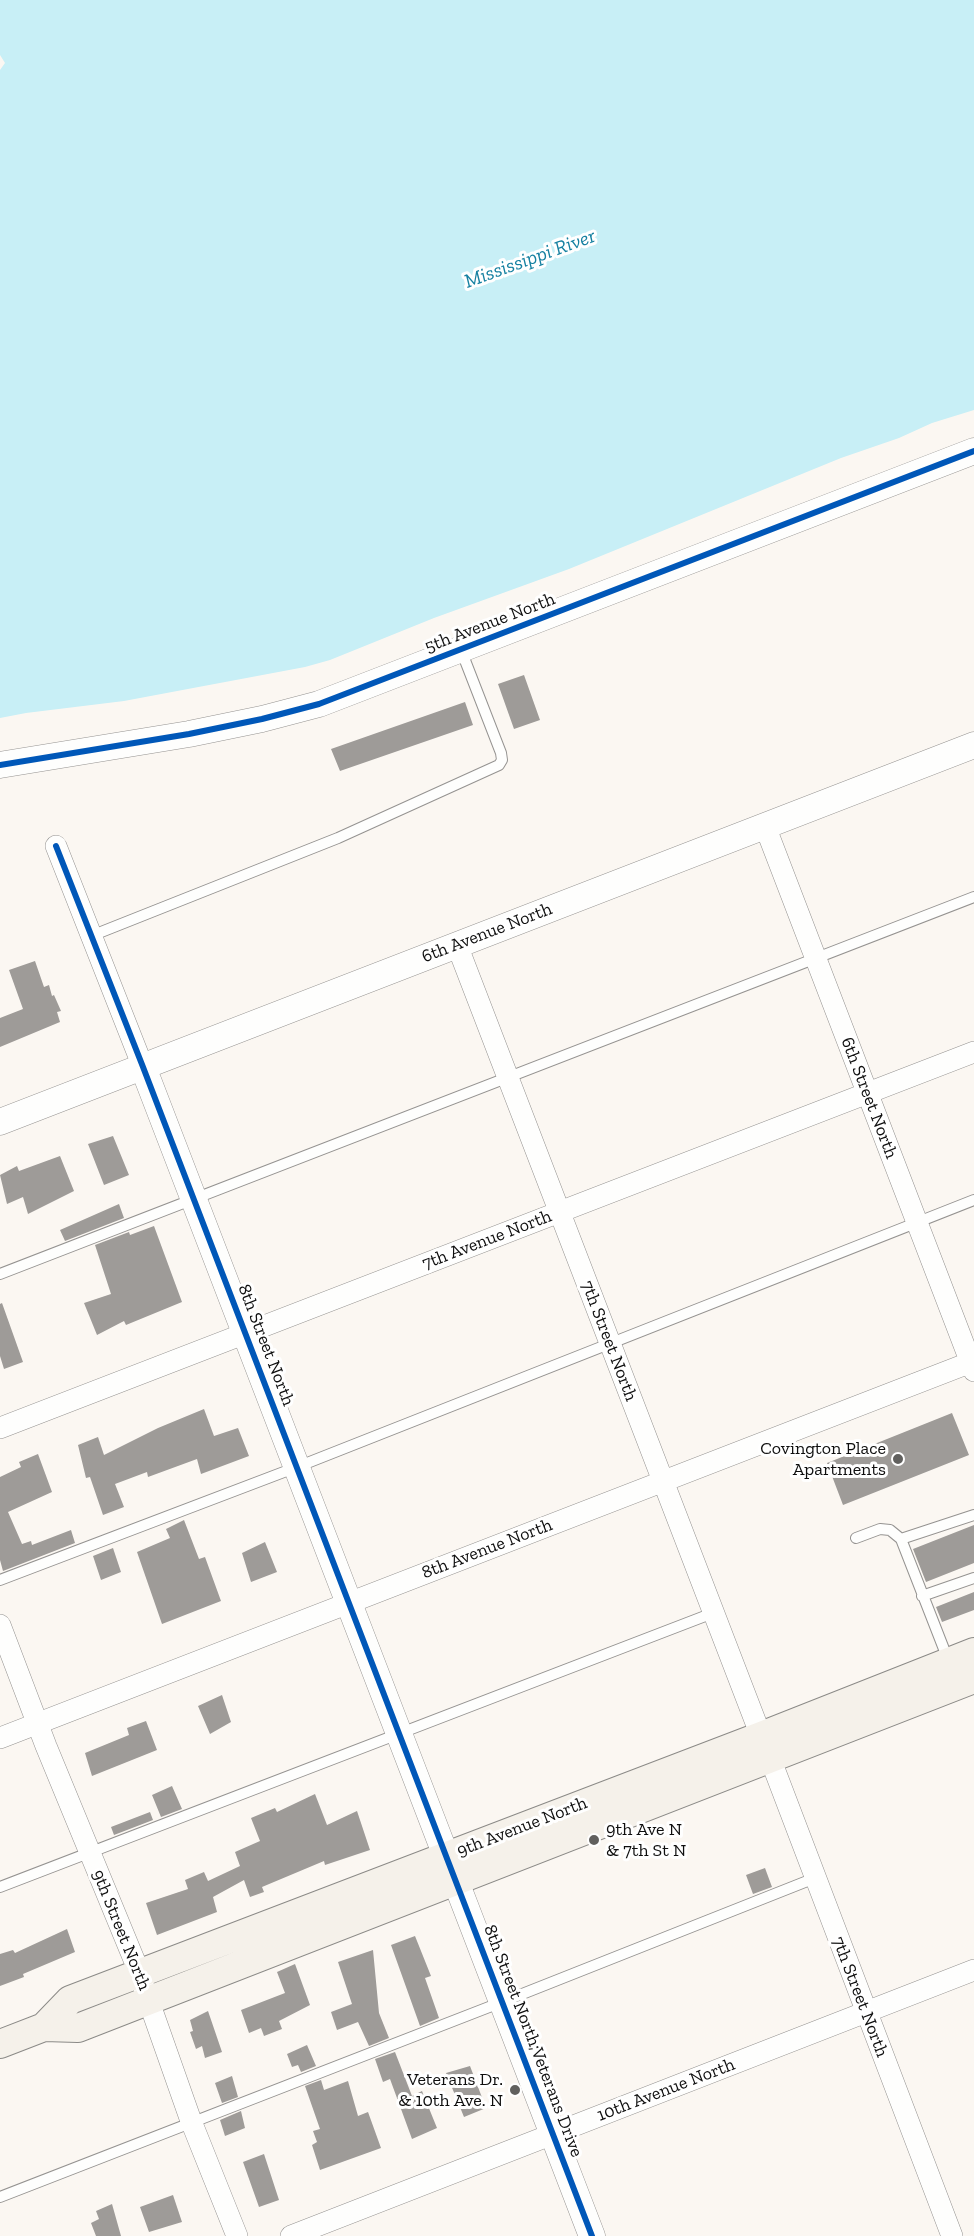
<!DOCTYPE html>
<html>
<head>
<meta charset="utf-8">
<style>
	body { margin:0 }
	canvas { display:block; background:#fbf7f2 }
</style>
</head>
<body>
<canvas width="974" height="2236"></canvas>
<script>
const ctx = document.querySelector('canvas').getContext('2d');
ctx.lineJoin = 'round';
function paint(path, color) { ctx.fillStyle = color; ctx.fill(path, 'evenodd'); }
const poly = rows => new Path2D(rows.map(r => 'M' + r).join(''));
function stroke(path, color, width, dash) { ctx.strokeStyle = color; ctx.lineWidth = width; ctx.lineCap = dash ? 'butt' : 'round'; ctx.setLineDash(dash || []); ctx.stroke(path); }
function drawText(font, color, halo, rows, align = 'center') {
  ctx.font = font + ' "Zilla Slab",serif'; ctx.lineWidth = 6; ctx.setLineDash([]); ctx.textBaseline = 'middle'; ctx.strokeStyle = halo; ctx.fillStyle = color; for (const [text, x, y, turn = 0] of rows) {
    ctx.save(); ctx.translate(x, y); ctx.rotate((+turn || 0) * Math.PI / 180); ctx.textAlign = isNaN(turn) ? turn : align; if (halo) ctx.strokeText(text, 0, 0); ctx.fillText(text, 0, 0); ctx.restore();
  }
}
paint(poly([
	[0,0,974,0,974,410,932,423,899,438,841,458,569,569,434,618,330,660,305,667,124,701,26,713,0,718,0,70,5,63,0,55]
]), '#c8eff6');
paint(poly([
	[524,675,540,720,514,729,498,684],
	[465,702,473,725,340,771,331,749],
	[35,961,44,987,49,985,52,996,54,995,61,1011,57,1012,60,1022,0,1047,0,1018,23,1009,9,970],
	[113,1136,129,1175,104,1185,88,1144],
	[60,1156,74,1191,28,1214,23,1197,7,1204,0,1175,17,1166,19,1171],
	[119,1204,124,1218,65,1241,60,1230],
	[154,1226,182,1302,126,1325,124,1321,97,1335,84,1303,111,1294,95,1245,129,1232,130,1235],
	[2,1303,23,1362,4,1369,0,1356,0,1304],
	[204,1409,214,1436,238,1428,249,1456,201,1474,197,1459,148,1477,147,1472,115,1484,124,1507,103,1515,90,1477,86,1478,78,1445,98,1437,104,1455,158,1428],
	[952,1413,969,1455,843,1505,827,1463],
	[38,1454,52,1492,8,1512,22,1544,31,1541,32,1545,71,1530,75,1543,3,1571,0,1560,0,1477,21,1467,19,1462],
	[184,1520,199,1559,205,1557,221,1601,162,1624,137,1552,170,1538,166,1529],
	[974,1525,974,1563,926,1582,913,1549],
	[265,1542,277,1572,251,1582,242,1553],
	[113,1548,121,1572,101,1580,93,1556],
	[974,1592,974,1610,942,1622,936,1607],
	[222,1695,231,1722,210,1734,198,1706],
	[146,1721,157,1750,92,1776,85,1753,129,1735,127,1728],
	[172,1786,182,1809,161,1817,152,1795],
	[315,1794,327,1825,357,1811,370,1850,325,1865,324,1861,262,1887,264,1892,250,1897,244,1880,213,1897,217,1912,157,1935,146,1903,188,1889,185,1880,204,1872,208,1881,240,1866,235,1852,260,1841,251,1818,275,1808,277,1812],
	[150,1812,153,1820,114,1835,111,1827],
	[765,1868,772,1887,753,1894,746,1875],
	[67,1929,75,1952,23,1974,24,1977,0,1986,0,1954,13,1950,15,1953],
	[415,1936,431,1976,425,1978,439,2018,420,2026,391,1945],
	[373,1950,379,2013,389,2038,369,2046,358,2022,337,2030,331,2012,352,2004,338,1962],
	[295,1964,310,2005,279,2021,282,2029,264,2036,261,2028,249,2033,241,2010,285,1993,277,1972],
	[208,2011,222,2052,205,2058,202,2046,196,2049,190,2032,193,2031,190,2020],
	[307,2045,316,2066,301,2072,298,2065,292,2067,287,2054],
	[395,2052,412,2096,422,2091,437,2128,412,2139,390,2079,383,2082,375,2059],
	[470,2066,486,2108,464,2117,446,2073],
	[232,2076,238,2097,222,2103,215,2083],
	[321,2080,324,2090,348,2081,358,2116,368,2112,381,2148,320,2170,312,2145,317,2142,313,2131,320,2129,305,2086],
	[241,2111,245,2128,225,2136,220,2120],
	[264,2154,279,2200,259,2207,243,2162],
	[173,2195,182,2222,149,2232,140,2207],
	[112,2204,121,2236,96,2236,91,2223,99,2219,96,2211]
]), '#9e9b98');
const service = poly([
	[91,936,338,838,499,765,502,760,501,753,461,650],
	[0,1274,974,897],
	[856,1538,880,1529,890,1530,901,1539],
	[0,1580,297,1467,974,1200],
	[922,1596,974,1578],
	[949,1662,901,1539,974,1515],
	[0,1887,713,1613],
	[0,2197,502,2002,815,1878]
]);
const minor = poly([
	[765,826,974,1371],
	[56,846,143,1067],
	[457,945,761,1736],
	[0,1428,974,1052],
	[0,1625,46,1746,135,1962,191,2121,237,2236],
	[0,1738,974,1361],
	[770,1758,952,2236],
	[291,2236,974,1970]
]);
const tertiary = poly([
	[0,765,189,734,262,719,319,704,974,451],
	[143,1067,592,2236],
	[0,1122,974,745]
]);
const secondary = poly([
	[44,2027,78,2028,974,1679],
	[0,2044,44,2027,70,2000,761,1736,974,1652]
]);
stroke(service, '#959391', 12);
stroke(minor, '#959391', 22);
stroke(tertiary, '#959391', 27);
stroke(secondary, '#8b8a87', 30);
stroke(service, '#fefefd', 10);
stroke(minor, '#fefefd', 21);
stroke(tertiary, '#fefefd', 26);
stroke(secondary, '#f5f1ea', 28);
stroke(poly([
	[0,765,189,734,262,719,319,704,974,451],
	[56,846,143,1067,592,2236]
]), '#0057b8', 6);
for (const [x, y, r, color] of [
	[898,1459,6,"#61605e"],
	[594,1840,6,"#61605e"],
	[515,2090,6,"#61605e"]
]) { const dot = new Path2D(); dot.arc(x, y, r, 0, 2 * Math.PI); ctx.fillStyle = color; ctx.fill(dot); stroke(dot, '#fff', 2); }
drawText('18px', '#0e0e0e', '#fff', [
	["5th Avenue North",490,623,-21],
	["6th Avenue North",487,933,-21],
	["6th Street North",869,1098,69],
	["7th Avenue North",487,1240,-21],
	["7th Street North",609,1341,69],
	["8th Street North",266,1345,69],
	["8th Avenue North",487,1549,-21],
	["9th Avenue North",522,1827,-21],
	["9th Street North",121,1930,68],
	["7th Street North",860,1997,69],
	["8th Street North;Veterans Drive",533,2041,69],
	["10th Avenue North",666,2090,-21]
]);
drawText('18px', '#0e0e0e', '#fff', [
	["Covington Place",886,1449],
	["Apartments",886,1470],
	["9th Ave N",606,1830,"left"],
	["& 7th St N",606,1851,"left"],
	["Veterans Dr.",503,2080],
	["& 10th Ave. N",503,2101]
], 'right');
drawText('italic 20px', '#1580a1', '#fff', [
	["Mississippi River",530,259,-20]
]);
</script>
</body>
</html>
